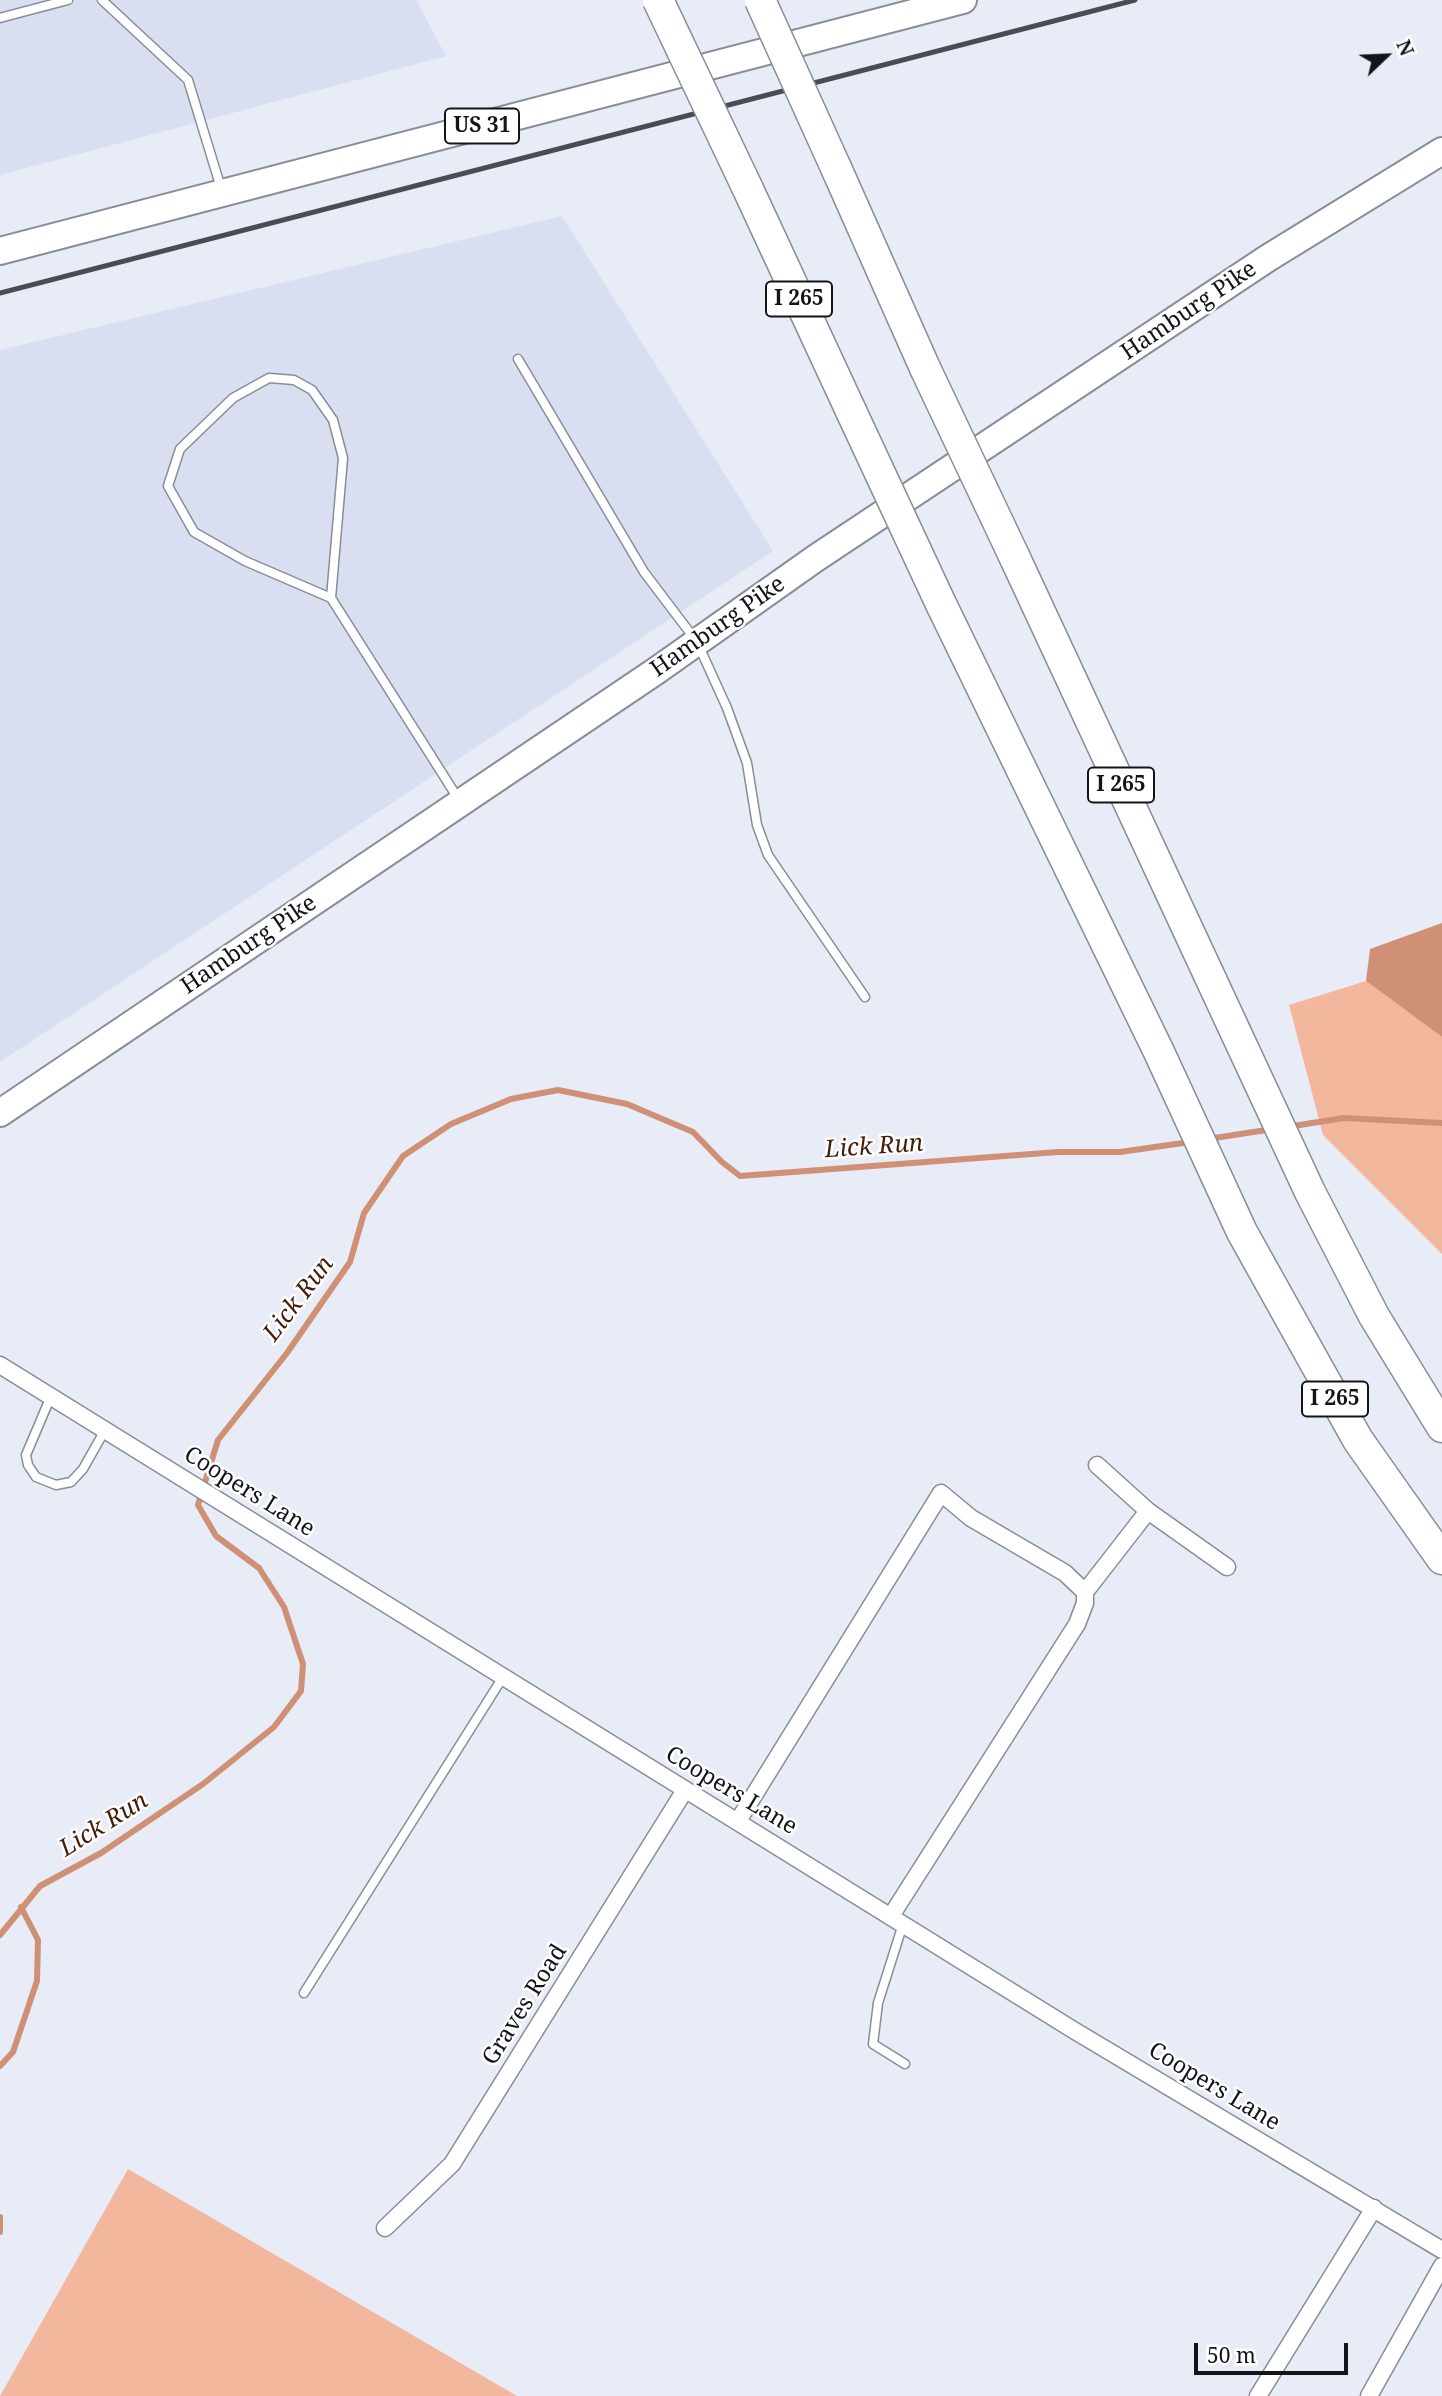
<!DOCTYPE html>
<html>
<head>
<meta charset="utf-8">
<style>
	body { margin:0 }
	#map { position:relative; width:1442px; height:2396px; overflow:hidden; background:#e8ecf7; font-family:"Noto Serif",serif }
	canvas { display:block }
	.north { position:absolute; left:1351px; top:21px; width:70px; height:70px; -webkit-text-stroke:5px #fff; paint-order:stroke; rotate:67deg; font-size:19px; font-weight:700; line-height:28px; text-align:center; color:#131418 }
	.north::after { content:''; display:block; margin:auto; width:24px; height:32px; background:#131418; clip-path:polygon(50% 0,100% 100%,50% 72%,0 100%) }
	.scale { position:absolute; left:1194px; top:2343px; width:154px; height:32px; box-sizing:border-box; border:4px solid #131418; border-top:0; padding-left:9px; font-size:21px; line-height:24px; white-space:nowrap; color:#131418; -webkit-text-stroke:5px #fff; paint-order:stroke }
</style>
</head>
<body>
<div id="map">
<canvas width="1442" height="2396"></canvas>
<div class="north">N</div>
<div class="scale">50 m</div>
</div>
<script>
const ctx = document.querySelector('canvas').getContext('2d');
ctx.lineJoin = 'round';
function paint(path, color) { ctx.fillStyle = color; ctx.fill(path, 'evenodd'); }
const poly = rows => new Path2D(rows.map(r => 'M' + r).join(''));
function stroke(path, color, width, dash) { ctx.strokeStyle = color; ctx.lineWidth = width; ctx.lineCap = dash ? 'butt' : 'round'; ctx.setLineDash(dash || []); ctx.stroke(path); }
function drawText(font, color, halo, rows, align = 'center') {
  ctx.font = font + ' "Noto Serif",serif'; ctx.lineWidth = 5; ctx.setLineDash([]); ctx.textBaseline = 'middle'; ctx.strokeStyle = halo; ctx.fillStyle = color; for (const [text, x, y, turn = 0] of rows) {
    ctx.save(); ctx.translate(x, y); ctx.rotate((+turn || 0) * Math.PI / 180); ctx.textAlign = isNaN(turn) ? turn : align; if (halo) ctx.strokeText(text, 0, 0); ctx.fillText(text, 0, 0); ctx.restore();
  }
}
paint(poly([
	[0,0,416,0,446,56,0,175],
	[562,216,773,551,0,1062,0,350]
]), '#d9dff1');
paint(poly([
	[1366,981,1442,1037,1442,1254,1323,1135,1289,1005],
	[128,2169,517,2396,0,2396]
]), '#f3b79d');
paint(poly([
	[1442,923,1442,1037,1366,981,1370,949]
]), '#cf9075');
stroke(poly([
	[1287,1127,1344,1118,1442,1123],
	[1208,1139,1273,1129],
	[0,1935,40,1886,101,1853,203,1784,274,1727,301,1691,303,1664,284,1607,259,1568,216,1536,198,1505,218,1440,287,1353,350,1262,364,1213,403,1156,451,1124,511,1099,558,1090,627,1104,693,1132,722,1162,740,1176,1058,1152,1120,1152,1190,1142],
	[0,2066,13,2052,37,1981,38,1940,21,1907],
	[0,2217,0,2232]
]), '#cf9075', 6);
const service = poly([
	[102,0,188,80,221,188],
	[0,18,68,0],
	[518,359,644,572,697,642,727,708,747,763,757,825,768,855,865,997],
	[331,598,343,458,333,420,312,390,294,380,269,378,233,398,180,449,168,486,194,532,245,561,331,598,459,800],
	[51,1396,26,1455,28,1465,36,1477,56,1485,71,1482,83,1469,105,1430],
	[903,1924,878,2003,873,2044,905,2064],
	[304,1993,503,1677]
]);
const minor = poly([
	[0,1365,1075,2031,1442,2250],
	[1097,1465,1148,1511,1227,1567],
	[738,1821,941,1493,971,1518,1065,1573,1085,1592],
	[891,1916,1077,1624,1085,1603,1085,1592,1148,1511],
	[385,2228,452,2164,685,1790],
	[1258,2396,1374,2208],
	[1369,2396,1442,2266]
]);
const primary = poly([
	[0,251,963,0],
	[0,1113,656,671,816,558,1268,258,1442,151]
]);
const motorway = poly([
	[837,170,925,368],
	[747,187,851,411],
	[1015,558,1310,1192,1374,1316,1442,1427],
	[941,604,1159,1052,1242,1232,1358,1440,1442,1559]
]);
stroke(service, '#898d97', 11);
stroke(minor, '#898d97', 19);
stroke(primary, '#898d97', 30);
stroke(motorway, '#898d97', 33);
stroke(service, '#fff', 8);
stroke(minor, '#fff', 16);
stroke(primary, '#fff', 26);
stroke(motorway, '#fff', 30);
stroke(poly([
	[0,293,1135,0]
]), '#4a4c52', 5);
const motorwayBridge = poly([
	[658,0,747,187],
	[760,0,837,170],
	[925,368,1015,558],
	[851,411,941,604]
]);
stroke(motorwayBridge, '#898d97', 33, []);
stroke(motorwayBridge, '#fff', 30);
for (const [x, y, w] of [
	[482,126,74],
	[799,299,66],
	[1121,785,66],
	[1335,1399,66]
]) { const box = new Path2D(); box.roundRect(x - w / 2, y - 17.5, w, 35, 5); ctx.fillStyle = '#fff'; ctx.fill(box); stroke(box, '#131418', 2); }
drawText('bold 21px', '#131418', null, [
	["US 31",482,126],
	["I 265",799,299],
	["I 265",1121,785],
	["I 265",1335,1399]
]);
drawText('23px', '#131418', '#fff', [
	["Hamburg Pike",1189,311,-34],
	["Hamburg Pike",718,627,-35],
	["Hamburg Pike",249,945,-34],
	["Coopers Lane",249,1492,32],
	["Coopers Lane",731,1791,31],
	["Graves Road",525,2005,-58],
	["Coopers Lane",1214,2087,31]
]);
drawText('italic 24px', '#441c08', '#fff', [
	["Lick Run",874,1147,-4],
	["Lick Run",299,1299,-53],
	["Lick Run",104,1825,-32]
]);
</script>
</body>
</html>
